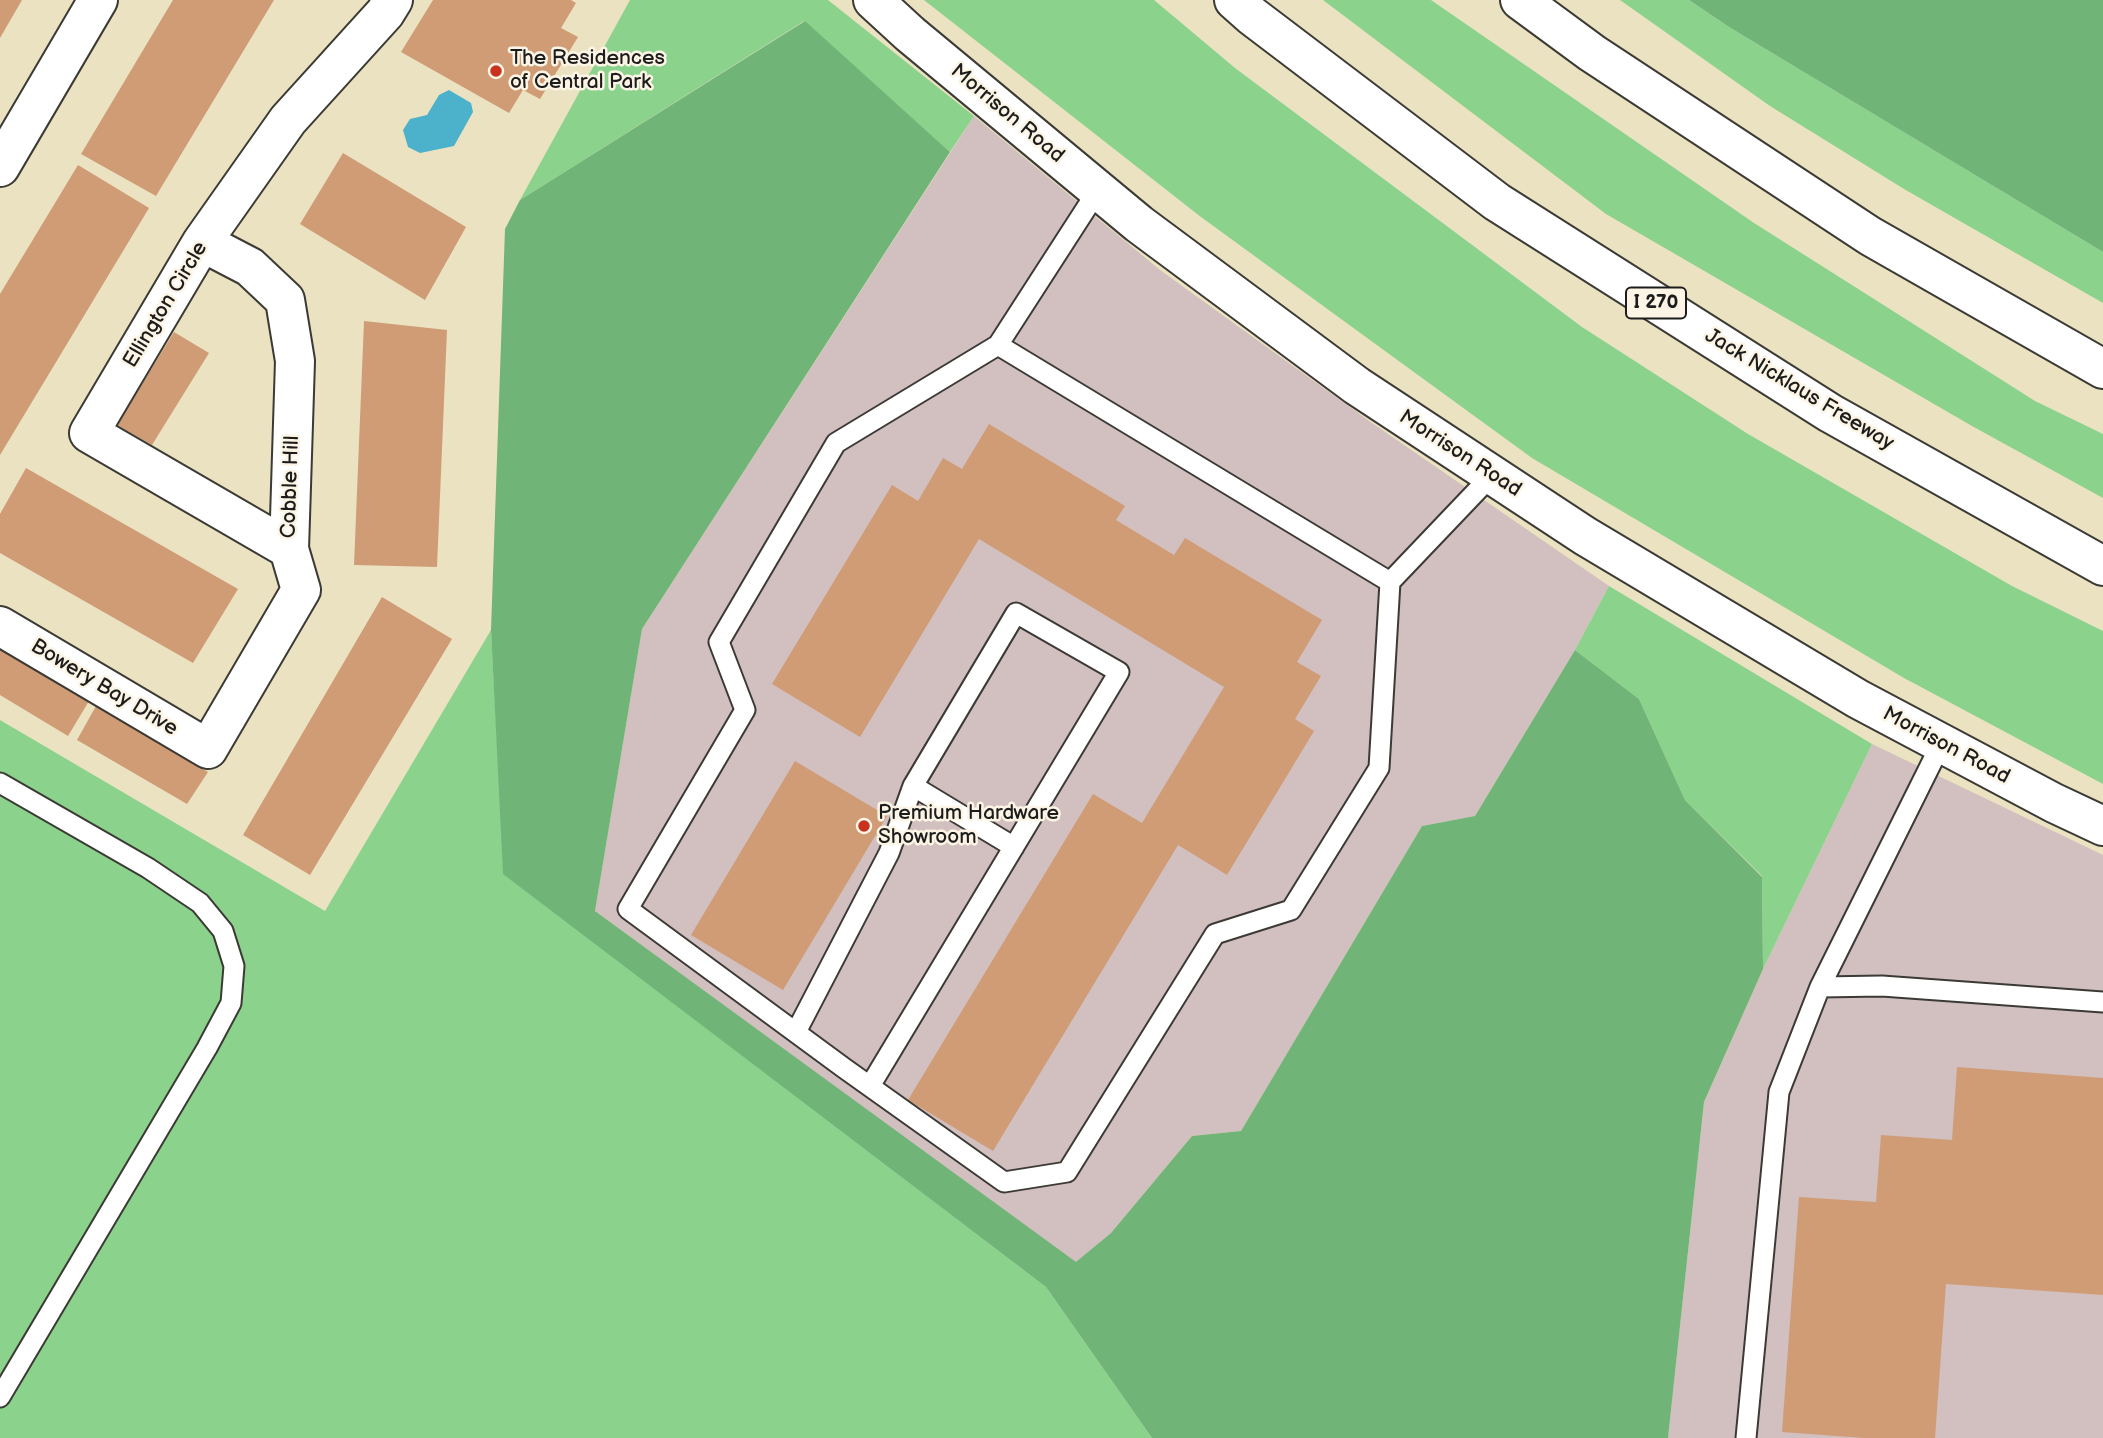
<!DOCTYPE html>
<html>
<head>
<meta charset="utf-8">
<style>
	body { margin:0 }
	canvas { display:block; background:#eae2c0 }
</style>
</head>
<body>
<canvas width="2103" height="1438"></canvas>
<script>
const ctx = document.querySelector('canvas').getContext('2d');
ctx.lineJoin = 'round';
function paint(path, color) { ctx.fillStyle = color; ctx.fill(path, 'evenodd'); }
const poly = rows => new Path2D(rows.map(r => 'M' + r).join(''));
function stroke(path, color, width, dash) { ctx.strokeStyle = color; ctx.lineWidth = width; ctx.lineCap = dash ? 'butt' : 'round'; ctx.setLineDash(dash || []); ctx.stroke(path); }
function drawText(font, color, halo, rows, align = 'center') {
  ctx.font = font + ' "Balsamiq Sans",sans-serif'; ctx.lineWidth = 5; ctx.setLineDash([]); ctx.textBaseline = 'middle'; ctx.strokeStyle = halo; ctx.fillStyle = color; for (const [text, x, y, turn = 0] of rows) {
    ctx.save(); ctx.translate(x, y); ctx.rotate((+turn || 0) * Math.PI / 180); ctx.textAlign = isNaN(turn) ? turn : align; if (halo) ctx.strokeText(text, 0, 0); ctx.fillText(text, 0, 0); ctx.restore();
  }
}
paint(poly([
	[974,116,1160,270,1372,423,1609,586,1575,650,1475,816,1422,826,1241,1131,1192,1136,1111,1233,1076,1263,595,911,642,629],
	[1872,744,2103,855,2103,1438,1668,1438,1704,1102,1763,969]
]), '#d2bfbf');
paint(poly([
	[630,0,828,0,974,116,950,152,804,21,520,200],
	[924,0,1154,0,1235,68,1582,327,1748,434,2012,586,2103,631,2103,784,1904,678,1532,458,1201,217],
	[1323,0,1431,0,1754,223,2035,401,2103,434,2103,498,1972,426,1606,214],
	[1620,0,1689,0,1729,27,2103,252,2103,303,1904,189,1770,106],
	[1609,586,1872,744,1763,969,1762,876,1685,800,1639,699,1575,650],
	[491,630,504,874,1046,1287,1152,1438,0,1438,0,720,325,911]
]), '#8bd28d');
paint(poly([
	[1689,0,2103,0,2103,252,1729,27],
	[805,21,950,152,642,629,595,911,1076,1262,1111,1233,1192,1136,1241,1131,1422,826,1475,816,1575,650,1639,699,1685,800,1762,877,1763,969,1704,1102,1668,1438,1152,1438,1046,1287,503,874,491,630,505,229,520,200]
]), '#70b478');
paint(poly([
	[449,90,471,103,473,112,454,146,420,153,408,147,403,130,410,119,427,115,439,95]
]), '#4cb1cb');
paint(poly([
	[0,0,22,0,0,38],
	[173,0,274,0,156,196,81,154],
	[433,0,571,0,576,3,561,28,578,37,540,99,523,90,509,113,401,52],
	[343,153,466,227,425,300,300,224],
	[78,165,149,208,0,455,0,294],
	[364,321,447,330,437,567,354,565],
	[174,332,209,353,152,445,117,425],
	[989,424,1125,506,1116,520,1174,555,1185,538,1322,620,1297,662,1321,676,1295,719,1314,731,1227,875,1178,845,993,1151,908,1100,1093,794,1142,823,1224,687,979,539,860,737,772,684,892,485,918,501,943,458,962,469],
	[26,468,238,589,193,663,0,553,0,514],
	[382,597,452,639,310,875,243,835],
	[0,647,89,701,68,736,0,695],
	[96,706,208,772,187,804,77,740],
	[795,761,887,816,783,990,691,935],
	[1957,1067,2103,1078,2103,1295,1946,1284,1935,1438,1864,1438,1782,1432,1799,1197,1876,1202,1881,1135,1952,1140]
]), '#d09c76');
const service = poly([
	[1098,190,998,345,1390,582,1492,475],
	[998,345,836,443,719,642,745,710,628,909,844,1068,1004,1182,1067,1172,1215,934,1291,910,1379,768,1390,582],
	[1941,744,1820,987,1882,986,2103,1002],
	[0,783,148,868,200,903,223,931,234,966,231,1003,207,1048,0,1397],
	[913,786,1014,847],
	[796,1032,889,853,913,786,1016,613,1119,672,870,1086],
	[1746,1438,1779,1092,1820,987]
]);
const minor = poly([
	[0,167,98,0],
	[289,549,89,433,202,242,288,120,385,13,393,0],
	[0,626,208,749,301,590,289,549,295,361,285,300,250,267,202,242]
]);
const tertiary = poly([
	[873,0,910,34,1139,224,1357,386,1585,536,1858,699,2054,803,2103,826]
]);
const motorway = poly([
	[1234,0,1252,16,1497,202,1830,413,2103,566],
	[1520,0,1592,53,1870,236,2103,369]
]);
stroke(service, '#3b3a35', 23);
stroke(minor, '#3b3a35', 42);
stroke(tertiary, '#3b3a35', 42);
stroke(motorway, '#3b3a35', 42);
stroke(service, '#fff', 19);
stroke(minor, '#fff', 38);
stroke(tertiary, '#fff', 38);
stroke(motorway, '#fff', 38);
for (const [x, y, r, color] of [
	[496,71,7,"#c8321e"],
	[864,826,7,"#c8321e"]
]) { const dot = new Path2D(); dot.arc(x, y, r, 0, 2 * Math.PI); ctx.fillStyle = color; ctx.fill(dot); stroke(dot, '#fcf5e5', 2.5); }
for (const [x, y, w] of [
	[1656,303,60]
]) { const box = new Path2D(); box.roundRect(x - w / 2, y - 15.5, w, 31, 5); ctx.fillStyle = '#fcf5e5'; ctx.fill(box); stroke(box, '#1c1c1c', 2); }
drawText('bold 19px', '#1c1c1c', null, [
	["I 270",1656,303]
]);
drawText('21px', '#1c1c1c', '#fcf5e5', [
	["The Residences",510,59],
	["of Central Park",510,83],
	["Premium Hardware",878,814],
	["Showroom",878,838]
], 'left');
drawText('21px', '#1c1c1c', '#fcf5e5', [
	["Morrison Road",1007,114,40],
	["Ellington Circle",166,305,-59],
	["Jack Nicklaus Freeway",1799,390,31],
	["Morrison Road",1460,454,33],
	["Cobble Hill",291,487,-88],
	["Bowery Bay Drive",104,688,31],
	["Morrison Road",1946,746,28]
]);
</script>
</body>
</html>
